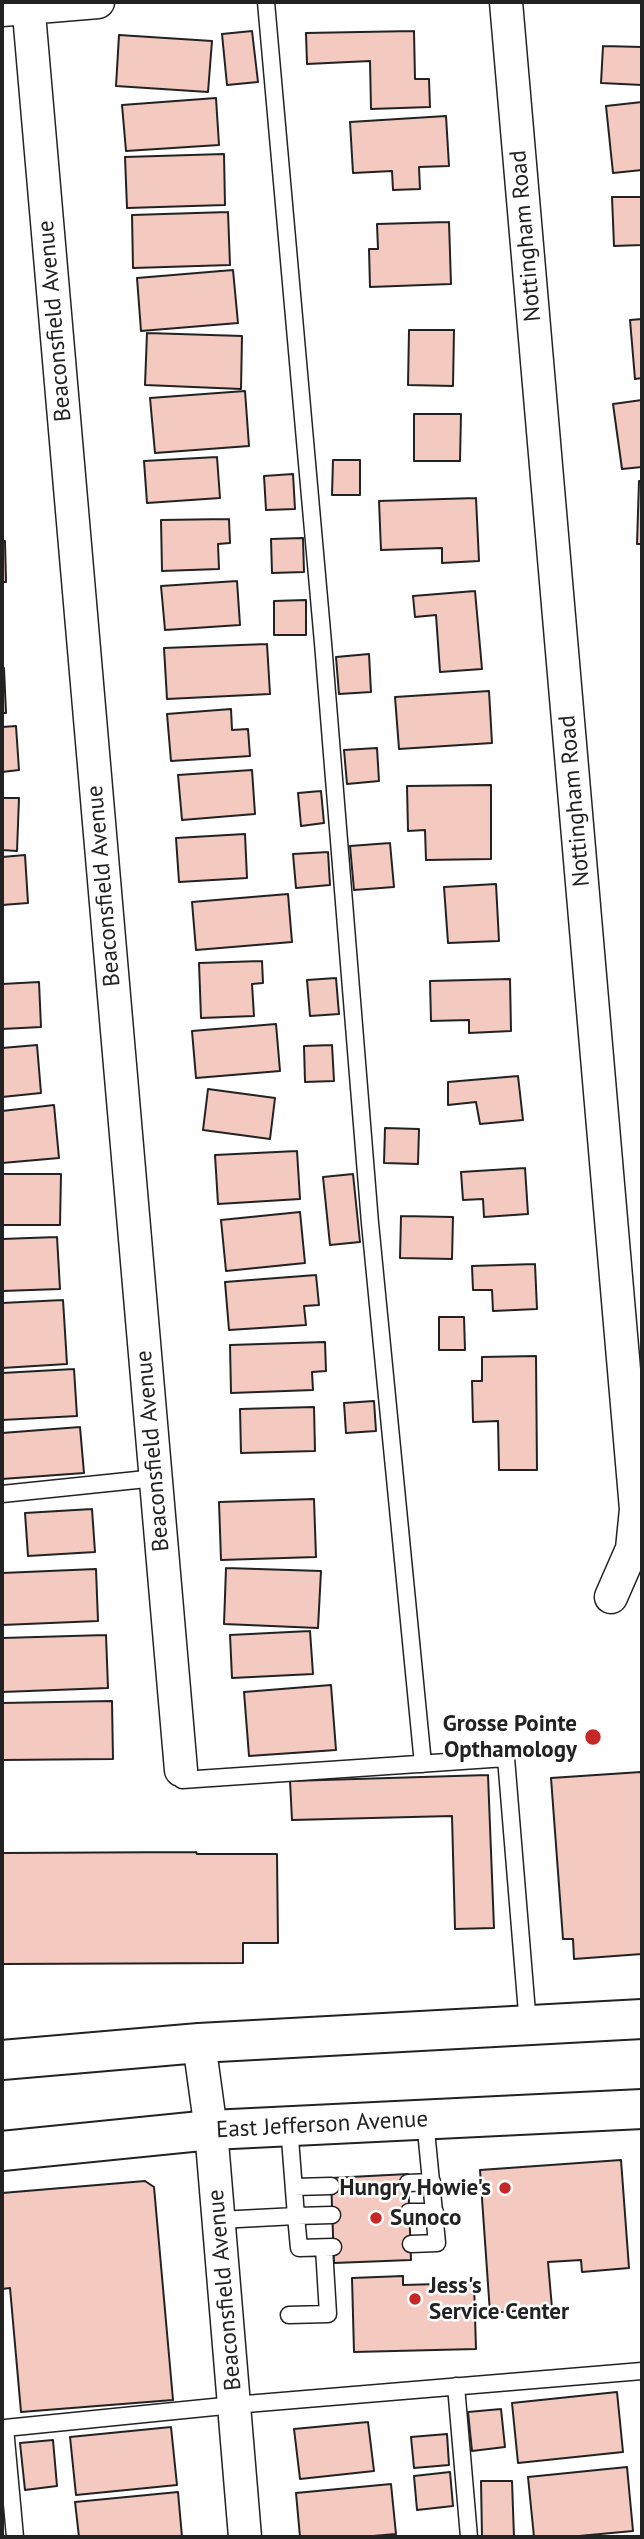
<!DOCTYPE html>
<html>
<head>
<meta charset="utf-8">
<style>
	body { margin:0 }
	#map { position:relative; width:644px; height:2539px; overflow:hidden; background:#fff; font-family:"PT Sans",sans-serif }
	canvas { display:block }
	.frame { position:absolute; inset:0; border:4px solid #222; pointer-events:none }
</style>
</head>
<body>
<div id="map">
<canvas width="644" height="2539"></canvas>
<div class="frame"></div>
</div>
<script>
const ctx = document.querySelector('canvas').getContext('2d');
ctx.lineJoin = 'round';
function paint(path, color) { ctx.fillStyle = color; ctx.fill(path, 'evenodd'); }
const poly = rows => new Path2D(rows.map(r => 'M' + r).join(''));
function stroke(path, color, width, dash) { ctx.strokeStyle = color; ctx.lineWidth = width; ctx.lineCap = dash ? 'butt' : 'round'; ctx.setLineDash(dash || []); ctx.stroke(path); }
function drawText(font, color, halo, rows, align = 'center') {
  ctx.font = font + ' "PT Sans",sans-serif'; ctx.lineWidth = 5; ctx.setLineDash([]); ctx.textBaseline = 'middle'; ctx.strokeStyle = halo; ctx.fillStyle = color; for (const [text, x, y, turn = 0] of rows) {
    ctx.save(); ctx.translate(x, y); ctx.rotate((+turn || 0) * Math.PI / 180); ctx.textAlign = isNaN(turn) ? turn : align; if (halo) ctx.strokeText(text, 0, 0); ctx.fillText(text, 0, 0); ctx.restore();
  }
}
const building = poly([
	[252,31,258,82,227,85,222,34,252,31],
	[414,31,415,79,429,79,430,107,371,109,370,61,307,64,306,33,414,31],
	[119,35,212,41,208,92,116,86,119,35],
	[603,46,642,47,642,85,601,83,603,46],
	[216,98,219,145,126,151,122,105,216,98],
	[642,102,642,170,613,173,606,106,642,102],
	[446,116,449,166,419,167,420,189,393,190,392,171,353,173,350,122,446,116],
	[224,154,225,205,127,208,125,157,224,154],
	[612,197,642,197,642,245,614,246,612,197],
	[228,212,230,265,133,268,132,215,228,212],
	[449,222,451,284,370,287,369,249,378,249,377,224,449,222],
	[233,270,238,323,141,331,137,278,233,270],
	[642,319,642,378,635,379,630,320,642,319],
	[409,330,454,330,453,386,408,385,409,330],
	[147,333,242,336,241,389,145,385,147,333],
	[245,391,249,446,155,453,150,398,245,391],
	[642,400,642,467,622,469,613,404,642,400],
	[414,414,461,414,460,461,414,461,414,414],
	[217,457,220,498,147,503,144,461,217,457],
	[333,460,360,460,360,495,332,495,333,460],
	[293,474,295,509,266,510,264,476,293,474],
	[639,481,642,481,642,544,637,544,639,481],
	[476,498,479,561,442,563,442,548,381,550,379,501,476,498],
	[229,519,230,543,218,544,219,569,162,571,161,520,229,519],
	[303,538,304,572,272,573,271,539,303,538],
	[2,541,5,541,6,582,2,582,2,541],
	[237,581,240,625,165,630,161,586,237,581],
	[475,591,482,669,440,672,436,615,415,617,413,596,475,591],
	[306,600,306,635,274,635,274,601,306,600],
	[267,644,270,694,167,699,164,648,267,644],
	[369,654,371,692,339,694,336,657,369,654],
	[2,668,4,668,6,713,2,713,2,668],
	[489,691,492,743,399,749,395,697,489,691],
	[231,709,232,730,248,729,250,756,171,761,167,714,231,709],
	[16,726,19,770,2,772,2,727,16,726],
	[377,748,379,781,347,784,344,750,377,748],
	[252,770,255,814,182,820,178,775,252,770],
	[491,785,491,859,426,860,425,830,408,831,407,786,491,785],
	[321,791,324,823,301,826,298,793,321,791],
	[2,798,19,798,17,851,2,850,2,798],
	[245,834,247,878,179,882,176,838,245,834],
	[390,843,394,887,354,890,350,846,390,843],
	[328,852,330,885,296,888,293,854,328,852],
	[25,855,28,903,2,905,2,857,25,855],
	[496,884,499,941,448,943,444,887,496,884],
	[288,894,292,942,196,950,192,902,288,894],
	[262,961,263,983,252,984,254,1016,201,1018,199,963,262,961],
	[336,978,339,1014,310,1016,307,980,336,978],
	[510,979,511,1031,469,1033,469,1020,431,1021,430,981,510,979],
	[39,982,41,1027,2,1029,2,984,39,982],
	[276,1024,280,1071,196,1078,192,1031,276,1024],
	[37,1045,41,1093,2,1097,2,1048,37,1045],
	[332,1045,334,1081,305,1082,304,1046,332,1045],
	[518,1076,523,1120,480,1124,476,1102,448,1105,448,1082,518,1076],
	[208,1089,275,1098,270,1139,203,1130,208,1089],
	[54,1105,59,1158,2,1163,2,1111,54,1105],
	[385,1128,419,1129,418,1164,384,1163,385,1128],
	[297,1151,300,1199,218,1204,215,1155,297,1151],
	[525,1168,528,1214,484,1217,483,1199,463,1200,461,1172,525,1168],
	[2,1174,61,1174,60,1225,2,1225,2,1174],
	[353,1174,360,1242,330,1245,323,1177,353,1174],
	[300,1212,305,1263,226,1271,221,1220,300,1212],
	[401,1216,453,1217,452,1259,400,1258,401,1216],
	[57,1237,60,1289,2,1291,2,1239,57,1237],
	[535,1264,537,1309,493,1311,492,1290,473,1290,472,1266,535,1264],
	[316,1275,319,1305,304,1306,306,1325,229,1330,225,1282,316,1275],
	[63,1300,67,1364,2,1368,2,1303,63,1300],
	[439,1317,464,1317,465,1350,439,1350,439,1317],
	[325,1342,326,1371,312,1372,313,1390,231,1393,230,1345,325,1342],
	[536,1356,537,1470,499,1470,498,1421,473,1422,472,1381,482,1381,482,1357,536,1356],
	[74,1369,77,1416,2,1420,2,1373,74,1369],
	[374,1401,376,1431,346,1433,344,1403,374,1401],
	[314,1407,315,1451,241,1453,240,1409,314,1407],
	[80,1427,84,1473,2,1479,2,1433,80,1427],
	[314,1499,316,1557,221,1560,219,1502,314,1499],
	[92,1509,95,1552,28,1556,25,1513,92,1509],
	[226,1568,321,1571,318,1628,224,1624,226,1568],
	[96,1569,98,1621,2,1625,2,1573,96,1569],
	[310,1631,313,1674,232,1678,230,1635,310,1631],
	[106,1635,108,1688,2,1692,2,1638,106,1635],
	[331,1685,336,1750,249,1756,244,1692,331,1685],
	[112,1701,113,1759,2,1760,2,1703,112,1701],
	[641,1772,642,1954,574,1959,573,1939,563,1939,551,1778,641,1772],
	[488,1775,494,1928,455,1929,452,1816,292,1820,290,1781,488,1775],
	[196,1852,197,1854,277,1854,278,1943,243,1943,243,1963,2,1964,2,1853,196,1852],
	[621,2160,629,2268,582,2272,581,2260,548,2262,552,2308,490,2313,480,2170,621,2160],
	[408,2174,411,2260,334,2263,331,2178,408,2174],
	[145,2181,154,2187,173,2400,21,2412,10,2288,2,2289,2,2193,145,2181],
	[403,2276,403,2285,474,2283,476,2349,354,2352,352,2278,403,2276],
	[617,2392,623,2452,518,2463,512,2403,617,2392],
	[501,2409,505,2447,472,2451,468,2412,501,2409],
	[368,2422,374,2471,300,2479,294,2429,368,2422],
	[171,2427,177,2485,76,2495,70,2437,171,2427],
	[447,2434,449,2465,414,2468,411,2437,447,2434],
	[53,2440,57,2486,25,2490,20,2443,53,2440],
	[627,2467,633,2531,568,2537,534,2537,528,2477,627,2467],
	[450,2472,453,2506,417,2510,414,2476,450,2472],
	[481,2481,512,2481,514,2537,482,2537,481,2481],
	[391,2484,396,2534,362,2537,300,2537,296,2493,391,2484],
	[178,2492,182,2537,79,2537,75,2502,178,2492]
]);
paint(building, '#f3c9c0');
stroke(building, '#222', 2);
const service = poly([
	[266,2,323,643,370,1223,423,1764],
	[2,1494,156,1478],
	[181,1770,182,1780,506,1758,528,2025],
	[408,2183,432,2182],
	[294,2187,331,2186],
	[409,2212,435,2212],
	[332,2215,296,2216,299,2248,333,2247],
	[219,2220,296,2216,289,2126],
	[411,2244,437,2243,425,2120],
	[289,2315,328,2314,324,2248],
	[456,2386,469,2537],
	[15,2537,5,2428,234,2405,642,2371]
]);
const minor = poly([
	[28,2,181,1770],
	[506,2,636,1509,632,1549,611,1597],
	[2,10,98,2],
	[199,2043,211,2130,245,2537]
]);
const secondary = poly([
	[2,2060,199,2043,642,2019],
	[2,2151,211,2130,642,2109]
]);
stroke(service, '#222', 19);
stroke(minor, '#222', 35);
stroke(secondary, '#222', 42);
stroke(service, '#fff', 16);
stroke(minor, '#fff', 32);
stroke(secondary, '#fff', 38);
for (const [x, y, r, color] of [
	[593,1737,9,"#c62828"],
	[505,2188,7,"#c62828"],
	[376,2218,7,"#c62828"],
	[415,2299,7,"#c62828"]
]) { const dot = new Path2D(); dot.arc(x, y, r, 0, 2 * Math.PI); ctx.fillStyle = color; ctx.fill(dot); stroke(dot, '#fff', 2.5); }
drawText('23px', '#222', '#fff', [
	["Nottingham Road",526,236,-95],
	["Beaconsfield Avenue",55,321,-95],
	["Nottingham Road",575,801,-95],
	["Beaconsfield Avenue",104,886,-95],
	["Beaconsfield Avenue",153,1451,-95],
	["East Jefferson Avenue",322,2125,-3],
	["Beaconsfield Avenue",225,2290,-95]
]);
drawText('bold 23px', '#222', '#fff', [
	["Grosse Pointe",577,1724],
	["Opthamology",577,1750],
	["Hungry Howie's",491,2188],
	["Sunoco",390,2218,"left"],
	["Jess's",429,2286,"left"],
	["Service Center",429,2312,"left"]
], 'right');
</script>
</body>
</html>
